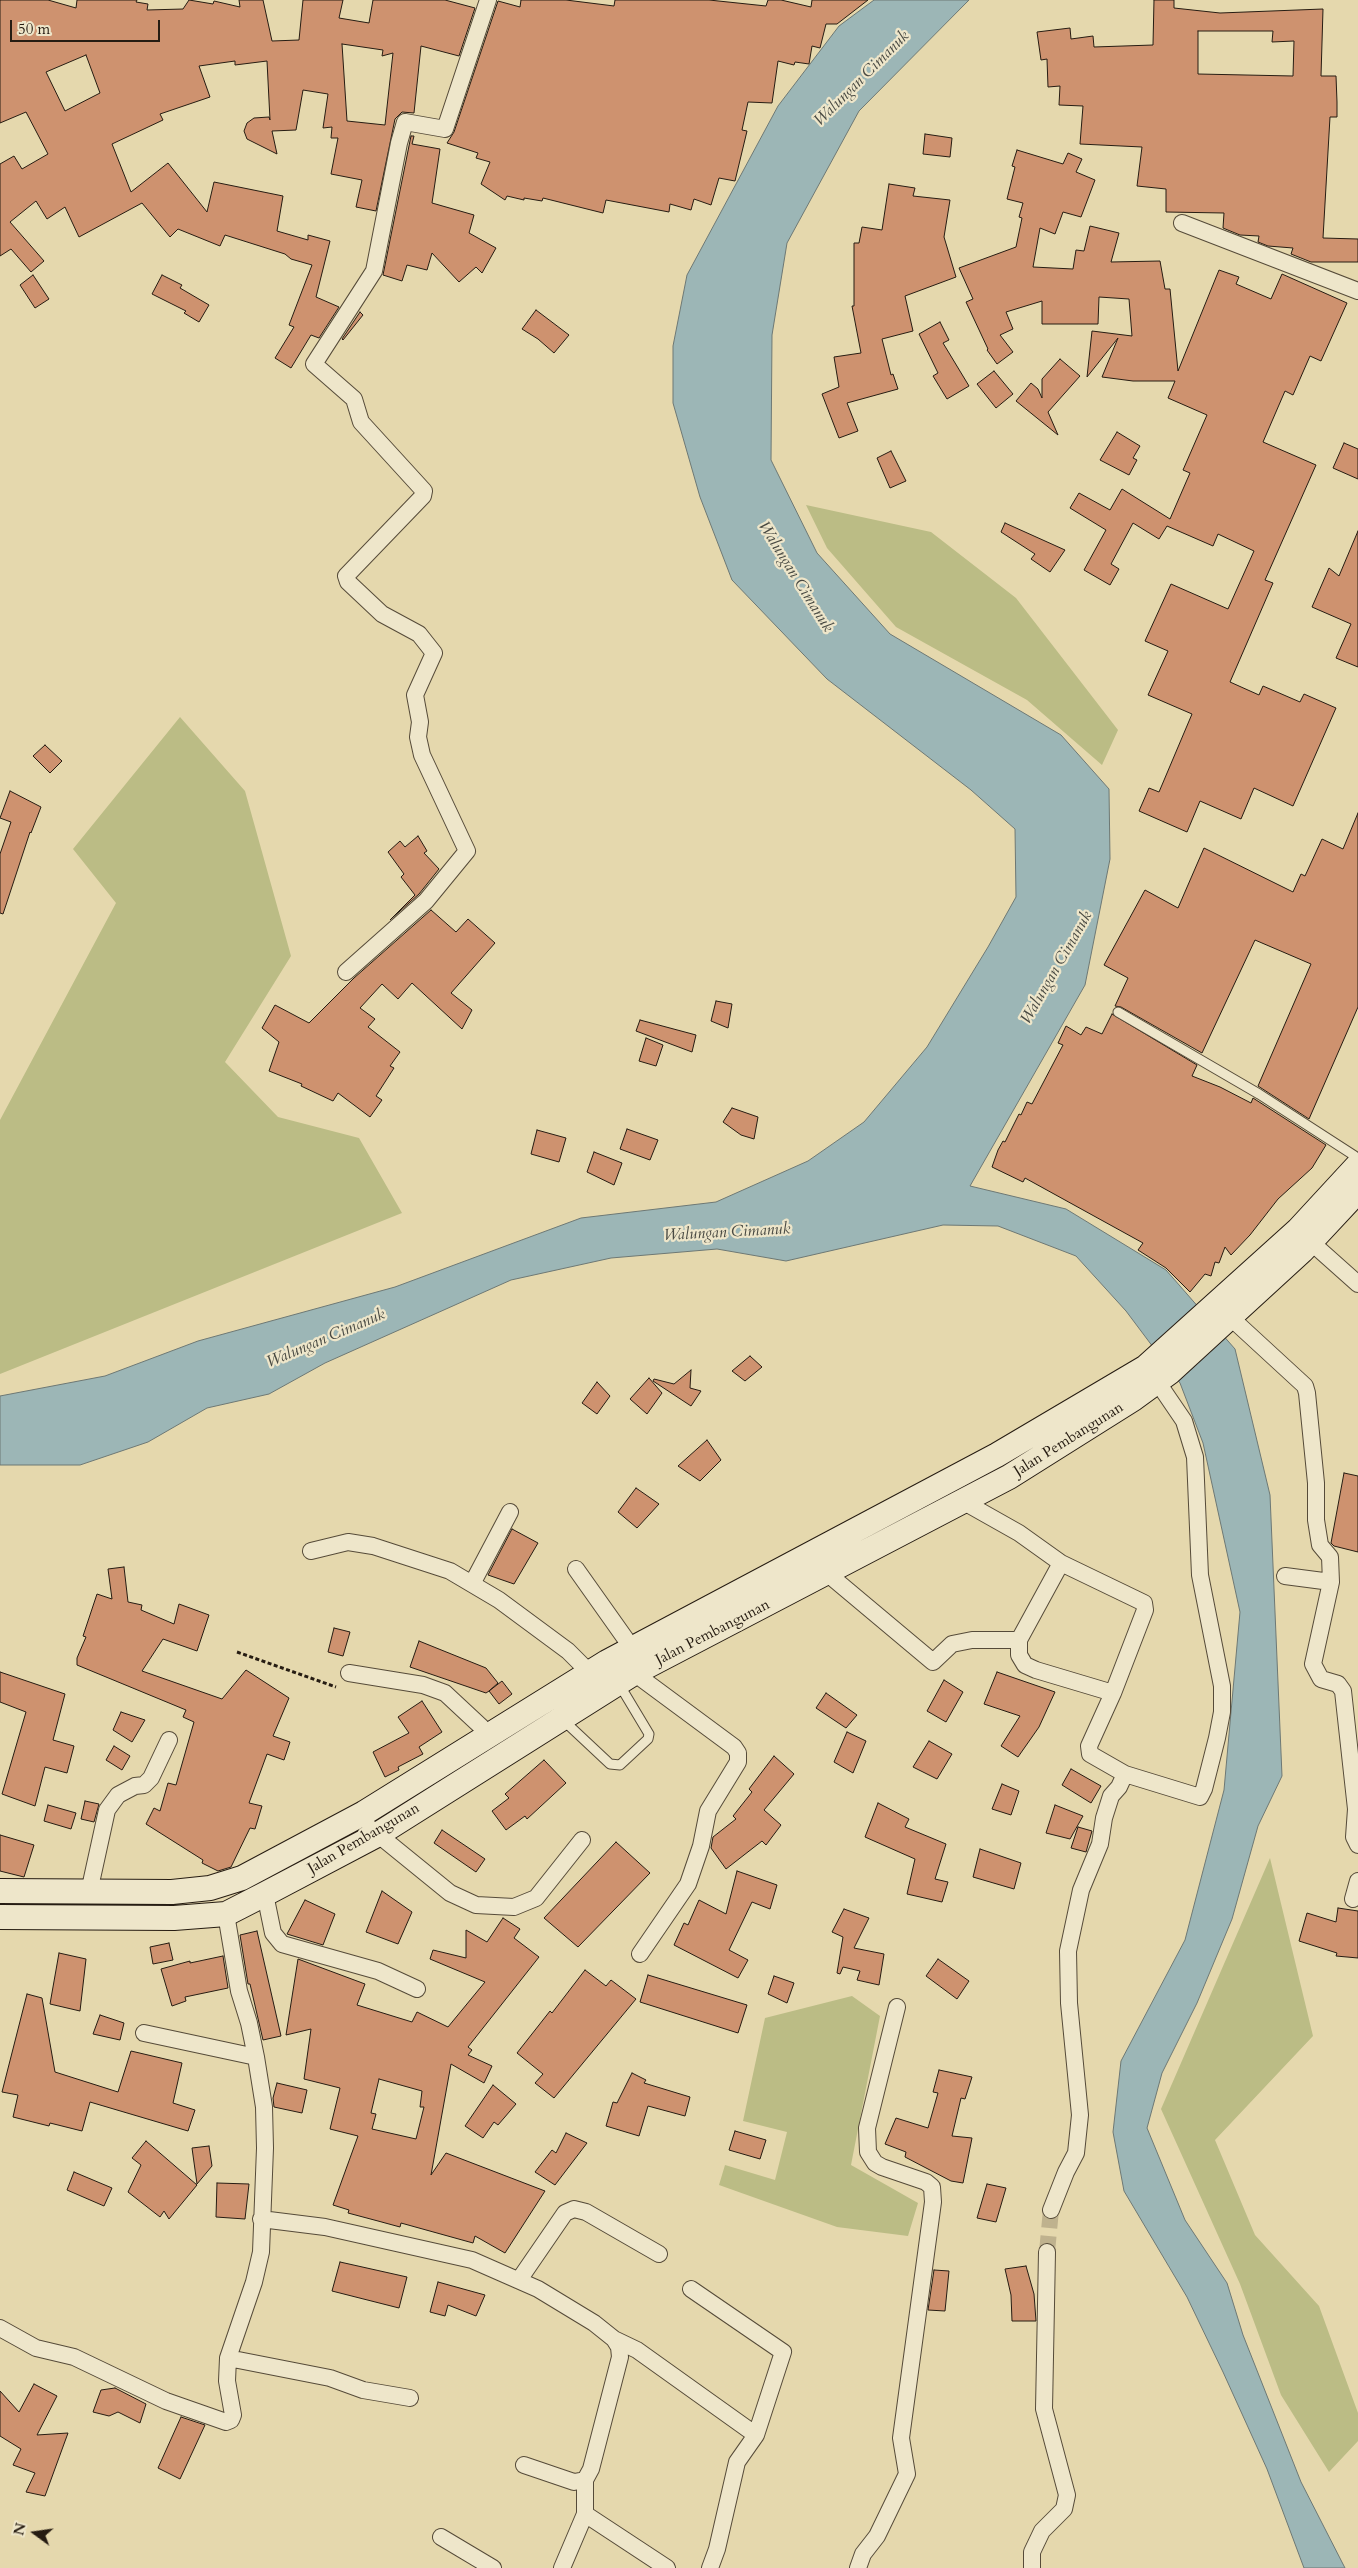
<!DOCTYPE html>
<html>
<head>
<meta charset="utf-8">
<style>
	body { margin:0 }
	#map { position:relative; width:1358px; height:2568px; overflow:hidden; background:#e5d8ad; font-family:Cardo,serif }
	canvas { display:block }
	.north { position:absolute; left:10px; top:2508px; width:50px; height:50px; -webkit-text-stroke:4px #eee6ca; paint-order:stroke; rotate:284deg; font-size:14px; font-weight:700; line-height:20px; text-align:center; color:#261c12 }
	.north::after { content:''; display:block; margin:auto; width:18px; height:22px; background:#261c12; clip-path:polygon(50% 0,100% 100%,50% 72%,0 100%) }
	.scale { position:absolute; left:10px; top:20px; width:150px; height:22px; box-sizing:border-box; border:2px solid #261c12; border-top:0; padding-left:6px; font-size:15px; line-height:18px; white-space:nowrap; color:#261c12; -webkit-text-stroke:4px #eee6ca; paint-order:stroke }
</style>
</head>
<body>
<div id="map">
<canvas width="1358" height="2568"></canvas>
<div class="north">N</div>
<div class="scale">50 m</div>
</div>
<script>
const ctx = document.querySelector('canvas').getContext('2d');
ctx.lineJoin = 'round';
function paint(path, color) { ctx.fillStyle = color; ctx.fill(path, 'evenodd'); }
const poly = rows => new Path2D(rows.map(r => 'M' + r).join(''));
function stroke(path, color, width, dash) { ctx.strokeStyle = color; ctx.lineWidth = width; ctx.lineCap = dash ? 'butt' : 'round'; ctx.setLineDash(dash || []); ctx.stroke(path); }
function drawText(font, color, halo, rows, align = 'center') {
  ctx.font = font + ' Cardo,serif'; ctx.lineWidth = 4.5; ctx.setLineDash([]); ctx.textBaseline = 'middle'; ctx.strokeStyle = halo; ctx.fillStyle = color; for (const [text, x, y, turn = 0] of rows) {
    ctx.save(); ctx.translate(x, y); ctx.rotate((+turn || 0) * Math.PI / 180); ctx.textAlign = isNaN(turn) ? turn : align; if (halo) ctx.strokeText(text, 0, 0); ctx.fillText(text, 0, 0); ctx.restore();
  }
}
paint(poly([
	[806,505,931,532,1016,598,1118,730,1102,765,1027,700,896,627,827,548],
	[180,717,245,791,291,956,225,1062,278,1117,359,1138,402,1213,0,1374,0,1120,116,903,73,849],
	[1270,1858,1313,2036,1215,2140,1255,2235,1319,2306,1358,2413,1358,2441,1329,2472,1281,2395,1240,2284,1161,2109],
	[852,1996,880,2016,851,2165,918,2203,908,2236,837,2227,719,2185,725,2165,775,2180,787,2132,743,2121,765,2018]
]), '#bbbc85');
const water = poly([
	[874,0,969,0,859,111,787,243,772,335,771,460,817,553,890,634,1061,735,1109,789,1110,859,1085,985,970,1186,1066,1209,1166,1270,1235,1349,1270,1495,1282,1776,1258,1826,1232,1919,1197,2003,1162,2073,1147,2128,1185,2220,1227,2283,1243,2335,1301,2482,1345,2568,1304,2568,1267,2469,1223,2372,1187,2297,1124,2191,1113,2132,1121,2061,1185,1940,1224,1790,1240,1612,1203,1443,1180,1383,1126,1311,1076,1256,998,1226,943,1225,786,1261,717,1249,611,1258,511,1280,325,1363,269,1394,207,1408,148,1442,80,1465,0,1465,0,1396,105,1376,198,1341,395,1287,581,1218,716,1202,808,1161,864,1122,927,1047,988,947,1016,897,1015,829,971,790,827,679,732,580,700,497,673,403,673,346,687,275,778,106,839,26,874,0]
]);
paint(water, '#9cb6b6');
stroke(water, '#6d7874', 1);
const building = poly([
	[0,0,48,0,76,8,77,0,137,0,136,2,148,4,147,10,183,9,189,0,213,4,214,1,240,7,239,0,263,0,272,41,299,40,303,0,343,0,339,18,369,23,373,0,445,0,475,8,459,56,421,46,414,113,402,112,395,119,376,211,356,207,362,180,331,174,338,138,331,138,332,127,323,128,328,94,303,90,296,130,272,131,277,154,247,139,244,131,247,123,254,118,269,117,270,120,267,61,235,65,235,61,199,66,210,97,160,114,163,120,112,144,131,192,168,163,207,212,214,182,283,196,277,231,308,240,308,235,330,241,316,297,339,307,319,338,311,335,291,368,275,358,294,327,289,325,312,265,291,259,285,254,225,235,220,246,178,229,170,237,142,203,79,237,65,207,47,219,36,201,10,222,44,261,31,272,11,249,0,256,0,164,14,156,22,169,48,154,26,112,0,123,0,0],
	[342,44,383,50,382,56,393,53,385,125,347,121,342,44],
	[86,55,100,93,65,111,46,72,86,55],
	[521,0,566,0,614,6,615,0,709,0,766,6,768,0,781,0,811,7,812,0,868,0,837,24,826,24,820,48,812,46,809,64,795,62,794,65,778,61,772,103,748,102,742,130,747,131,735,181,719,178,711,205,694,199,691,210,670,204,669,212,606,200,603,213,543,198,542,201,524,198,524,200,507,196,505,200,481,184,490,162,476,158,478,153,447,143,454,132,498,1,520,7,521,0],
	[1154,0,1174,0,1174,8,1220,13,1323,9,1321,76,1336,76,1337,102,1337,117,1330,117,1323,238,1358,239,1358,262,1311,262,1291,254,1293,248,1268,246,1258,242,1259,236,1240,235,1223,228,1224,213,1166,212,1166,189,1137,186,1142,147,1080,144,1083,106,1059,105,1060,86,1048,87,1047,59,1041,60,1037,32,1070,28,1071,39,1093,36,1094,47,1153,45,1154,0],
	[1198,31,1273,31,1272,42,1294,41,1293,76,1198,74,1198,31],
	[925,134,952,138,950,157,923,154,925,134],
	[411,136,414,136,412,144,440,149,432,203,474,215,469,233,496,248,482,273,476,267,459,282,432,253,427,270,407,265,402,281,383,275,411,136],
	[1017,150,1063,164,1068,153,1082,159,1076,172,1095,180,1081,217,1063,212,1055,234,1040,228,1033,267,1073,269,1076,250,1084,251,1090,226,1119,233,1111,262,1160,261,1165,289,1170,289,1178,371,1219,270,1239,277,1236,284,1271,299,1282,274,1347,303,1321,361,1310,356,1293,395,1285,391,1263,442,1316,465,1265,580,1273,583,1230,682,1259,695,1263,686,1300,702,1304,694,1336,708,1293,806,1254,788,1241,819,1200,801,1187,832,1139,811,1149,788,1159,792,1192,714,1148,695,1168,651,1145,641,1171,584,1228,609,1254,551,1218,534,1213,546,1167,526,1159,539,1133,523,1111,564,1119,569,1110,585,1084,570,1106,530,1070,508,1079,493,1110,510,1122,489,1170,519,1190,473,1183,470,1207,415,1168,398,1175,381,1133,381,1102,377,1118,338,1087,377,1092,331,1132,336,1129,299,1099,297,1098,324,1042,324,1042,301,1006,312,1013,329,1000,335,1013,352,997,364,987,350,988,349,966,302,973,299,959,268,1016,247,1022,218,1019,217,1023,203,1007,199,1015,167,1012,166,1017,150],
	[889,184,915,188,913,196,950,200,944,237,956,277,905,296,913,331,882,339,891,375,893,374,898,389,847,403,858,431,839,438,822,394,839,387,834,357,861,353,852,306,854,306,854,243,859,243,862,227,882,230,889,184],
	[33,275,49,299,35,308,20,285,33,275],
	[162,275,182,285,180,288,209,305,199,322,184,313,186,311,152,294,162,275],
	[536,310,569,335,554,353,538,339,522,329,536,310],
	[360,312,363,315,343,340,342,339,360,312],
	[940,322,949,340,943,343,969,386,947,399,933,376,938,373,919,334,940,322],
	[1060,359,1080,376,1048,412,1058,435,1016,401,1031,383,1038,389,1042,398,1042,379,1060,359],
	[994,371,1013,394,996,408,977,384,994,371],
	[1117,432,1140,446,1133,458,1137,460,1129,475,1100,460,1117,432],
	[1344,443,1358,449,1358,479,1333,468,1344,443],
	[891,451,906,481,890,488,877,458,891,451],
	[1005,523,1065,550,1050,572,1031,559,1035,554,1001,532,1005,523],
	[1358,531,1358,667,1336,658,1351,624,1312,607,1329,568,1339,576,1358,531],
	[45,745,62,761,50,773,33,756,45,745],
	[10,791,41,807,31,833,30,832,3,914,0,913,0,854,11,822,0,818,10,791],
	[1358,813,1358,1007,1309,1119,1258,1086,1311,964,1255,940,1202,1053,1121,1007,1115,1006,1128,978,1104,965,1145,890,1178,908,1204,848,1293,892,1301,874,1305,876,1322,839,1343,849,1358,813],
	[418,836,427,851,424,853,439,869,419,894,390,920,415,895,401,877,404,874,388,852,400,841,405,847,418,836],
	[431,910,456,932,468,919,495,943,451,993,472,1010,462,1029,412,983,398,999,382,984,360,1008,375,1019,368,1027,400,1052,390,1066,394,1068,376,1096,382,1100,370,1117,338,1093,333,1101,301,1086,302,1084,269,1071,279,1042,262,1028,275,1005,309,1023,354,978,431,910],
	[716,1001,732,1004,728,1028,711,1021,716,1001],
	[1112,1014,1197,1065,1192,1076,1220,1087,1251,1103,1253,1098,1326,1145,1312,1168,1278,1199,1250,1235,1231,1255,1225,1247,1219,1263,1215,1262,1211,1276,1205,1274,1190,1292,1166,1268,1138,1250,1143,1243,1025,1178,1023,1182,992,1167,998,1150,1003,1141,1005,1142,1019,1114,1021,1115,1027,1102,1032,1104,1063,1045,1058,1043,1066,1026,1081,1035,1086,1027,1102,1034,1112,1014],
	[640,1020,696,1035,692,1052,636,1031,640,1020],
	[646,1038,663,1045,656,1066,639,1061,646,1038],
	[732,1108,758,1117,754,1139,741,1135,723,1122,732,1108],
	[627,1129,658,1140,650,1160,620,1149,627,1129],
	[537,1130,566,1138,559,1162,531,1154,537,1130],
	[594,1152,622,1163,614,1185,587,1172,594,1152],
	[750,1356,762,1367,745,1381,732,1371,750,1356],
	[691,1370,690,1388,701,1391,691,1406,653,1381,654,1379,674,1384,691,1370],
	[649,1378,662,1393,647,1414,630,1399,649,1378],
	[597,1382,610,1396,597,1414,582,1403,597,1382],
	[707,1440,721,1460,700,1481,678,1466,707,1440],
	[1344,1473,1358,1476,1358,1552,1334,1546,1331,1543,1344,1473],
	[636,1488,659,1504,637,1528,618,1512,636,1488],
	[512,1529,538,1543,514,1584,488,1575,512,1529],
	[124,1567,128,1602,142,1605,141,1610,174,1624,179,1604,209,1615,197,1651,163,1639,142,1671,222,1699,246,1670,289,1698,273,1736,290,1742,284,1760,267,1754,249,1803,262,1806,255,1829,250,1828,231,1867,218,1871,202,1863,203,1860,146,1824,154,1808,160,1811,168,1783,176,1785,194,1722,183,1717,186,1710,77,1665,77,1658,86,1637,83,1636,97,1594,112,1599,108,1569,124,1567],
	[334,1628,350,1632,343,1656,328,1652,334,1628],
	[419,1641,486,1668,498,1683,489,1691,502,1681,512,1694,499,1704,489,1691,486,1693,410,1667,419,1641],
	[0,1672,65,1694,53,1740,74,1746,67,1773,45,1767,35,1806,2,1794,26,1712,0,1702,0,1672],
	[997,1672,1055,1692,1039,1727,1018,1757,1001,1746,1020,1716,984,1704,997,1672],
	[944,1680,963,1692,946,1722,927,1711,944,1680],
	[826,1693,857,1715,846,1728,816,1708,826,1693],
	[422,1701,442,1732,419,1747,423,1754,398,1767,399,1770,385,1777,373,1752,409,1733,398,1717,422,1701],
	[121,1712,145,1720,132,1742,113,1730,121,1712],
	[847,1732,866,1741,853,1773,834,1762,847,1732],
	[929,1741,952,1754,937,1779,913,1767,929,1741],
	[114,1746,130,1756,122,1770,106,1760,114,1746],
	[774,1756,794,1774,764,1810,781,1825,766,1845,762,1841,726,1869,711,1848,713,1837,736,1819,733,1816,752,1792,749,1789,774,1756],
	[544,1760,566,1783,527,1819,525,1816,506,1830,492,1811,509,1798,505,1794,544,1760],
	[1071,1769,1101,1786,1091,1803,1062,1785,1071,1769],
	[1002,1784,1019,1791,1011,1815,992,1809,1002,1784],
	[85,1801,99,1804,94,1822,81,1819,85,1801],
	[878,1803,909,1819,905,1827,946,1844,935,1879,948,1882,942,1902,907,1894,915,1859,865,1837,878,1803],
	[48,1805,76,1813,71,1829,44,1821,48,1805],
	[1055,1805,1083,1816,1070,1839,1046,1833,1055,1805],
	[1078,1827,1092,1831,1086,1852,1071,1848,1078,1827],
	[442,1830,485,1859,476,1872,434,1843,442,1830],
	[0,1835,34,1845,24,1877,0,1871,0,1835],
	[616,1842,650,1873,578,1947,544,1918,616,1842],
	[980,1849,1021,1863,1014,1889,973,1877,980,1849],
	[737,1871,777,1885,770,1909,752,1902,729,1950,748,1960,738,1978,674,1945,684,1923,688,1925,699,1900,726,1914,737,1871],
	[382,1891,412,1912,398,1944,366,1932,382,1891],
	[305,1900,335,1914,323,1945,287,1934,305,1900],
	[1338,1908,1358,1911,1358,1958,1336,1956,1337,1953,1299,1941,1307,1913,1336,1922,1338,1908],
	[844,1909,869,1918,854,1948,884,1954,879,1985,857,1980,860,1971,843,1967,840,1974,837,1973,843,1937,832,1932,844,1909],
	[503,1918,520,1929,514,1938,539,1957,468,2047,472,2050,468,2055,492,2066,484,2083,451,2064,431,2175,446,2153,545,2191,505,2253,475,2236,473,2243,401,2223,400,2227,378,2221,348,2213,349,2210,333,2205,358,2136,330,2129,340,2088,304,2079,311,2029,286,2035,298,1959,365,1984,357,2005,412,2022,417,2012,448,2027,485,1982,430,1959,433,1950,466,1958,466,1930,487,1942,503,1918],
	[379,2079,422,2091,420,2107,424,2107,416,2139,372,2129,376,2114,371,2113,379,2079],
	[257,1931,281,2036,263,2040,250,1984,248,1984,240,1935,257,1931],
	[169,1943,173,1960,153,1964,150,1947,169,1943],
	[59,1953,86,1959,80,2011,50,2004,59,1953],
	[223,1956,228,1988,185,1997,186,2001,172,2006,161,1969,190,1961,190,1963,223,1956],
	[938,1959,969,1981,957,1999,926,1976,938,1959],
	[585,1970,606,1986,611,1980,636,1999,554,2098,535,2083,543,2074,517,2053,550,2011,552,2013,585,1970],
	[648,1975,747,2005,738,2033,640,2002,648,1975],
	[774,1976,794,1983,787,2003,768,1994,774,1976],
	[27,1994,42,1998,55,2072,118,2092,131,2051,182,2063,173,2103,195,2110,188,2131,90,2102,82,2131,50,2123,49,2126,13,2117,18,2095,2,2092,27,1994],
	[100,2015,124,2023,120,2040,93,2034,100,2015],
	[939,2070,972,2077,965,2099,961,2098,952,2136,972,2138,963,2183,951,2181,905,2157,906,2152,885,2144,896,2118,928,2128,938,2093,933,2092,939,2070],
	[632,2073,646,2080,644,2083,690,2097,685,2116,648,2106,639,2136,606,2126,613,2102,617,2103,632,2073],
	[277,2083,307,2090,302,2113,274,2107,273,2098,277,2083],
	[493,2085,516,2104,498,2125,494,2122,483,2138,465,2126,493,2085],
	[735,2131,766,2140,760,2159,729,2150,735,2131],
	[566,2133,587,2143,555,2185,535,2172,552,2150,556,2153,566,2133],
	[146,2141,197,2185,169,2219,164,2211,160,2217,128,2192,141,2165,132,2158,146,2141],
	[209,2146,212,2166,197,2184,192,2148,209,2146],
	[74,2172,112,2188,104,2206,67,2190,74,2172],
	[217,2183,249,2184,245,2219,216,2217,217,2183],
	[987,2184,1006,2188,996,2222,977,2218,987,2184],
	[340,2262,407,2277,399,2308,332,2291,340,2262],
	[1026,2266,1034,2294,1036,2321,1012,2321,1011,2295,1005,2269,1026,2266],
	[934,2270,949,2271,945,2311,928,2310,934,2270],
	[438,2282,485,2295,476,2316,448,2305,445,2316,430,2312,438,2282],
	[34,2384,57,2396,37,2435,68,2433,45,2496,26,2492,35,2473,13,2465,21,2449,0,2436,0,2391,19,2412,34,2384],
	[115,2388,146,2404,140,2423,118,2412,109,2416,93,2412,101,2390,115,2388],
	[181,2417,205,2425,180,2479,158,2468,181,2417]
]);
paint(building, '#ce926f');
stroke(building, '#261c12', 1);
stroke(poly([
	[1047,2252,1051,2210]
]), '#bfb28e', 16, [16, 8]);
const lane = poly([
	[1118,1012,1259,1094,1358,1158],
	[562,1719,610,1764,620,1765,648,1739,649,1734,619,1684]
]);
const street = poly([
	[1182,223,1358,291],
	[346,972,426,901,467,851,422,755,418,737,420,722,415,695,434,653,419,634,382,614,348,582,346,576,423,496,424,491,361,422,354,399,314,364,374,271,399,143,405,122,445,129,488,0],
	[1303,1235,1358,1284],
	[1230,1317,1305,1386,1307,1393,1316,1483,1316,1520,1320,1545,1330,1557,1331,1582,1313,1664,1321,1679,1338,1684,1343,1691,1356,1809,1354,1837,1358,1845],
	[311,1551,348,1542,373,1546,450,1571,499,1600,568,1651,589,1672],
	[1061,1563,1144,1603,1145,1610,1113,1693,1089,1746,1090,1754,1125,1774,1200,1797,1204,1789,1217,1738,1222,1712,1222,1686,1200,1575,1195,1457,1184,1421,1152,1374],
	[576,1569,632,1648],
	[828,1574,933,1662,952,1644,972,1640,1019,1640,1061,1563,1019,1533,964,1502],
	[1285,1576,1331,1582],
	[472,1584,510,1512],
	[1019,1640,1019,1655,1025,1665,1036,1670,1113,1693],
	[629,1666,634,1673,734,1747,738,1753,738,1762,708,1811,701,1846,688,1884,640,1954],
	[349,1673,423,1685,445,1693,489,1734],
	[370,1828,450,1893,476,1905,514,1907,536,1898,582,1840],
	[89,1892,107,1810,118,1795,135,1786,144,1785,151,1778,169,1740],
	[265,1894,273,1933,282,1944,378,1971,417,1989],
	[1353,1899,1358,1881],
	[144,2033,256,2057],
	[1051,2210,1066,2172,1076,2153,1080,2115,1069,2003,1068,1951,1081,1890,1100,1844,1104,1818,1111,1796,1119,1787,1125,1774],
	[261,2219,325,2227,472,2260,538,2289,594,2323,614,2339,619,2347,620,2357,591,2469,585,2480,574,2482,524,2465],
	[519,2280,565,2213,574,2209,586,2212,659,2254],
	[691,2289,783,2352,756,2435],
	[0,2328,36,2348,74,2357,166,2401,226,2422,231,2420,233,2415,227,2381,228,2358,254,2282,261,2252,265,2148,264,2107,256,2057,249,2023,239,1991,226,1914],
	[614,2339,637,2350,756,2435,737,2462,717,2549,710,2568],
	[228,2358,330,2378,363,2390,410,2398],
	[585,2514,667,2568],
	[441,2537,493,2568],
	[562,2568,585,2514,585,2480],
	[858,2568,863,2554,877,2536,907,2474,901,2438,933,2202,932,2187,926,2182,882,2167,875,2163,868,2152,867,2128,897,2007],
	[1032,2568,1032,2552,1042,2531,1064,2509,1067,2495,1044,2409,1047,2252]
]);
const secondary = poly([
	[0,1891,172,1892,210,1888,242,1878,364,1813,607,1662,997,1455,1146,1367,1298,1230,1358,1165],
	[0,1917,174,1918,226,1914,265,1894,377,1835,634,1673,1009,1477,1133,1399,1170,1372,1302,1251,1358,1191]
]);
stroke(lane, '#564b39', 11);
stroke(street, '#564b39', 18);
stroke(secondary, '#261c12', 26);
stroke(poly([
	[237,1652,336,1687]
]), '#261c12', 3, [4, 2.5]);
stroke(lane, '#eee6ca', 9);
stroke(street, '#eee6ca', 16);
stroke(secondary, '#eee6ca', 24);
drawText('15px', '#261c12', '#eee6ca', [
	["Jalan Pembangunan",1069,1440,-32],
	["Jalan Pembangunan",713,1633,-27],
	["Jalan Pembangunan",364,1839,-30]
]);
drawText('italic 16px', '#494a43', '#eee6ca', [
	["Walungan Cimanuk",862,79,-45],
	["Walungan Cimanuk",795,577,58],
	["Walungan Cimanuk",1057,968,-60],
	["Walungan Cimanuk",727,1233,-3],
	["Walungan Cimanuk",326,1339,-23]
]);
</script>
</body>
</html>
